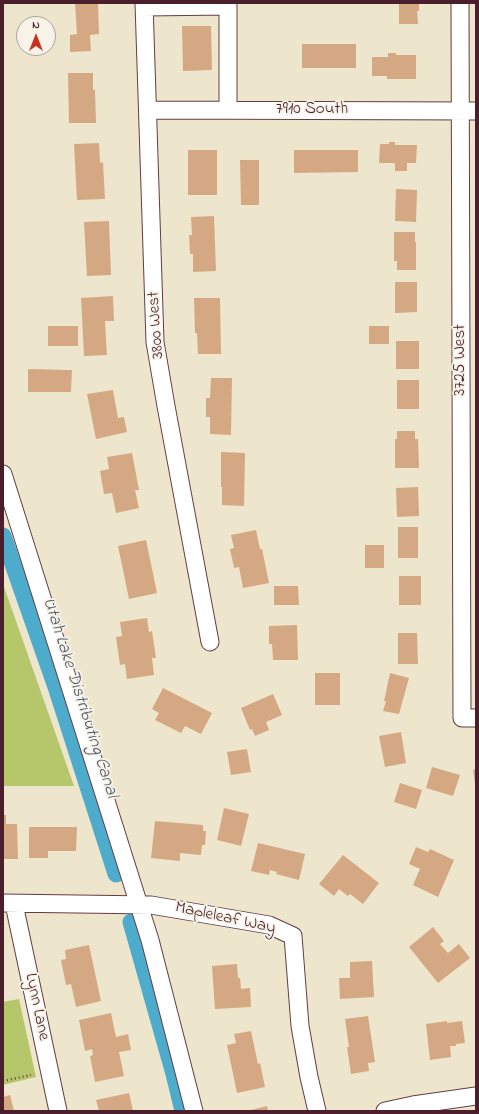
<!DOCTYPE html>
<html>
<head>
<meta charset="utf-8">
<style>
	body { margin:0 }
	#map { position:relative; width:479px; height:1114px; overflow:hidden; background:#eee6cc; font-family:"Indie Flower",sans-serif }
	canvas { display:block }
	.frame { position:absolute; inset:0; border:4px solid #4a1f2b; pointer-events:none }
	.north { position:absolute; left:16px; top:16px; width:40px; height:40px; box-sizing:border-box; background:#f7f3e8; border:1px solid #b29e9c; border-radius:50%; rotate:0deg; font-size:11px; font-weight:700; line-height:16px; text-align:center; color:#4a1f2b }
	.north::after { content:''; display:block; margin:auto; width:14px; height:18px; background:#c8321e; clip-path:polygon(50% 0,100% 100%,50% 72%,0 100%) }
</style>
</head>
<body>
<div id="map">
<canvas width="479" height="1114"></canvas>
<div class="frame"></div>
<div class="north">N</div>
</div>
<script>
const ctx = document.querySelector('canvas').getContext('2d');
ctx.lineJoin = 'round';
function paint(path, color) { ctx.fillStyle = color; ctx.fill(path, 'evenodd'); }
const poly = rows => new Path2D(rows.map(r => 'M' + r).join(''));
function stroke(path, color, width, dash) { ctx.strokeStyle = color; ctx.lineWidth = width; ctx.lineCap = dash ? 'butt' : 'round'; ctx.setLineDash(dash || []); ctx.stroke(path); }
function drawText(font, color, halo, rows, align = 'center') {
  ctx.font = font + ' "Indie Flower",sans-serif'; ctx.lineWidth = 3.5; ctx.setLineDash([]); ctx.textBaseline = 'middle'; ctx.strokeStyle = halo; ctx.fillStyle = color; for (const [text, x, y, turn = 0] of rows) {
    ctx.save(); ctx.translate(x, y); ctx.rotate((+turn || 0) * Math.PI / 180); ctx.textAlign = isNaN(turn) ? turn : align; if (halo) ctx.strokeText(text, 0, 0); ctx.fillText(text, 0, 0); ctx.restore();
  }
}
paint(poly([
	[3,584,74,786,3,786],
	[19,999,36,1077,3,1085,3,1002]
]), '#b5c76a');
stroke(poly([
	[3,536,56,687,116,874],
	[131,922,174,1074,183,1111]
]), '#4daccc', 17);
paint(poly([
	[75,3,98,3,99,34,90,35,91,51,70,52,70,35,77,34],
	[399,3,419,3,419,11,417,11,418,24,399,24],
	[182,26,211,26,212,70,183,71],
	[302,44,356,44,356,68,302,68],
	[388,53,396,53,396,55,416,55,416,79,387,79,387,76,372,76,372,57,388,57],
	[68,73,93,73,93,90,95,90,96,123,69,123],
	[389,142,395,142,395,145,417,145,416,163,407,163,407,171,395,171,395,163,379,163,380,144,389,144],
	[99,143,100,163,103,162,105,199,77,200,74,144],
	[188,150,217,150,217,195,188,195],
	[294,150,358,150,358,172,294,173],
	[240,160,259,160,259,205,241,205],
	[396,189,417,190,416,222,395,221],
	[214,216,216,271,193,272,193,254,190,254,189,235,192,235,191,217],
	[109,221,111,275,87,276,84,222],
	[394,232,415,232,415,242,416,242,416,270,397,270,397,261,394,261],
	[395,282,417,282,417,312,395,313],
	[113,296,114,321,105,321,107,355,84,356,81,298],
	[194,298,220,298,221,354,198,354,197,333,195,333],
	[48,326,78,326,78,346,48,346],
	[369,326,389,326,389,344,369,344],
	[396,341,419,341,419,369,396,369],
	[28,369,72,370,71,392,28,392],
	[211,378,232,378,231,435,210,434,210,417,206,417,206,398,210,398],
	[397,380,419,380,419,409,397,409],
	[113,390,118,418,124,417,127,432,96,439,87,394],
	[397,431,415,431,415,439,418,439,419,468,395,468,395,439,397,439],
	[221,452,245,453,244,506,222,505,222,487,221,487],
	[132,453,139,490,135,490,139,508,116,513,112,493,104,494,100,471,109,469,107,457],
	[418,487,419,516,397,517,396,488],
	[398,527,418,527,418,558,398,558],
	[256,530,260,549,262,549,269,583,243,588,239,567,234,568,230,549,234,548,231,535],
	[146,540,157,593,129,599,118,546],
	[365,545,384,545,384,568,365,568],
	[399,576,421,576,421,605,399,605],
	[274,586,298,586,299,605,274,605],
	[147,618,149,632,152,631,156,658,152,658,154,675,127,679,125,664,120,665,116,637,122,636,120,622],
	[297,625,298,660,273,660,272,644,269,644,269,626],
	[398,633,417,633,418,664,398,664],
	[315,673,340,673,340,705,315,705],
	[390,673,409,678,399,714,383,711,386,701,384,701],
	[163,688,212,713,201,734,185,726,181,733,155,720,159,713,152,709],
	[273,694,282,715,266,722,269,730,255,736,252,729,250,730,241,708],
	[401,732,406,763,385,767,379,736],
	[247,749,251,772,231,775,227,752],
	[432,767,460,775,453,796,426,788],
	[476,769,476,784,475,784,473,770],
	[400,783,422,790,416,809,394,802],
	[224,808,249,814,241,846,217,840],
	[3,815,6,815,6,824,17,824,18,859,3,859],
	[155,821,203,825,203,831,206,831,205,845,202,845,201,855,180,853,180,861,151,858],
	[29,827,77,827,76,851,48,851,48,858,29,858],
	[258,843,305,854,299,880,276,874,277,872,270,870,269,875,251,871],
	[416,847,428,852,430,849,454,860,438,897,413,885,420,869,409,864],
	[343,855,379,883,363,904,350,894,348,896,339,889,334,896,319,884],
	[433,927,444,941,440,944,448,953,459,944,470,958,438,983,409,947],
	[89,945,101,1001,76,1007,71,984,66,985,61,960,66,959,65,950],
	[372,961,374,997,340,999,339,978,350,978,350,962],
	[237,964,238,978,240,978,241,989,250,988,251,1007,215,1009,212,966],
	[111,1013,116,1037,128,1034,131,1050,119,1052,124,1076,95,1082,90,1056,93,1055,92,1049,85,1051,79,1020],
	[368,1016,375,1062,368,1063,369,1071,351,1074,347,1047,349,1047,345,1019],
	[447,1021,447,1023,462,1021,465,1043,456,1044,456,1046,450,1046,451,1057,430,1060,426,1024],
	[251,1031,258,1064,260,1063,265,1087,237,1093,227,1045,236,1043,234,1034],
	[129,1093,133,1111,99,1111,96,1100],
	[10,1095,14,1111,3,1111,3,1097],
	[267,1106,268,1111,251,1111,251,1110]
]), '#d5a884');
const minor = poly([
	[144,3,155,342,166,406,210,642],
	[460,3,462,718,476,718],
	[144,7,228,6,228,110],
	[148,110,476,111],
	[3,474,150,940,194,1111],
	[3,903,151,905,269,925,293,936,300,1026,309,1077,317,1111],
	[14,904,58,1111],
	[385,1111,413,1105,476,1096]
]);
stroke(minor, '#633d43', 19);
stroke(poly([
	[3,1081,31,1075]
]), '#633d43', 2.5, [1, 3]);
stroke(minor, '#fff', 17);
drawText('17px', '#4a1f2b', '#f7f3e8', [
	["7910 South",312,110],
	["3800 West",157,325,-94],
	["3725 West",461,360,-90],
	["Mapleleaf Way",225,919,12],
	["Lynn Lane",36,1007,78]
]);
drawText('italic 18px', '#4b576b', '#f7f3e8', [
	["Utah Lake Distributing Canal",79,698,72]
]);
</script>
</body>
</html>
